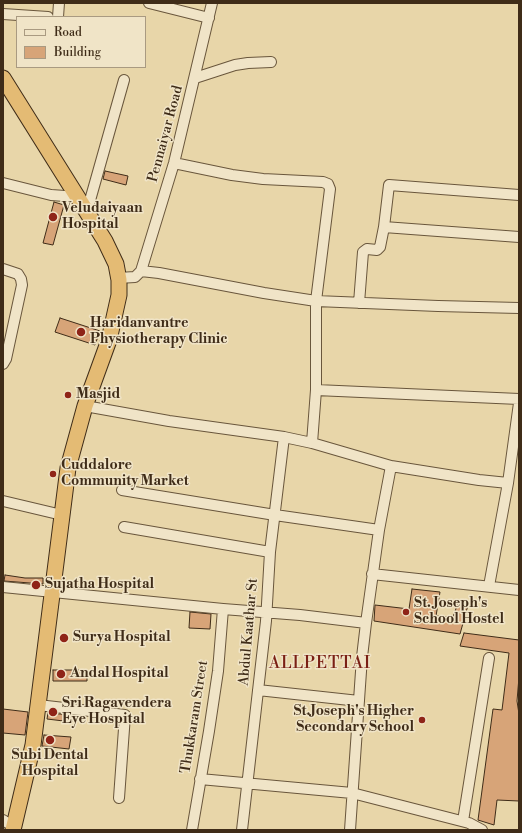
<!DOCTYPE html>
<html>
<head>
<meta charset="utf-8">
<style>
	body { margin:0 }
	#map { position:relative; width:522px; height:833px; overflow:hidden; background:#e8d6a9; font-family:"Libre Bodoni",serif }
	canvas { display:block }
	.frame { position:absolute; inset:0; border:4px solid #3f2c18; pointer-events:none }
	.legend { position:absolute; left:16px; top:16px; width:130px; height:52px; box-sizing:border-box; background:#f0e4c7; border:1px solid #a99a81; margin:0; padding:5px 7px; list-style:none; font-size:12px; color:#3f2c18 }
	.legend li { display:flex; align-items:center; gap:8px; height:20px }
	.legend b { width:20px; border:1px solid #a99a81 }
</style>
</head>
<body>
<div id="map">
<canvas width="522" height="833"></canvas>
<div class="frame"></div>
<ul class="legend">
<li><b style="height:5px;background:#f0e4c7"></b>Road</li>
<li><b style="height:11px;background:#d7a478"></b>Building</li>
</ul>
</div>
<script>
const ctx = document.querySelector('canvas').getContext('2d');
ctx.lineJoin = 'round';
function paint(path, color) { ctx.fillStyle = color; ctx.fill(path, 'evenodd'); }
const poly = rows => new Path2D(rows.map(r => 'M' + r).join(''));
function stroke(path, color, width, dash) { ctx.strokeStyle = color; ctx.lineWidth = width; ctx.lineCap = dash ? 'butt' : 'round'; ctx.setLineDash(dash || []); ctx.stroke(path); }
function drawText(font, color, halo, rows, align = 'center') {
  ctx.font = font + ' "Libre Bodoni",serif'; ctx.lineWidth = 3; ctx.setLineDash([]); ctx.textBaseline = 'middle'; ctx.strokeStyle = halo; ctx.fillStyle = color; for (const [text, x, y, turn = 0] of rows) {
    ctx.save(); ctx.translate(x, y); ctx.rotate((+turn || 0) * Math.PI / 180); ctx.textAlign = isNaN(turn) ? turn : align; if (halo) ctx.strokeText(text, 0, 0); ctx.fillText(text, 0, 0); ctx.restore();
  }
}
const building = poly([
	[105,171,128,176,126,185,103,179,105,171],
	[54,202,64,205,53,245,43,243,54,202],
	[60,318,100,331,95,345,55,332,60,318],
	[5,575,25,578,43,578,43,584,4,581,5,575],
	[412,589,440,592,436,616,453,617,458,603,468,605,460,634,374,621,375,605,409,609,412,589],
	[190,612,211,614,210,629,189,628,190,612],
	[464,633,519,640,519,677,517,701,519,714,519,801,497,800,494,825,478,820,493,709,502,710,509,653,460,646,464,633],
	[53,670,87,670,87,681,53,681,53,670],
	[3,709,28,712,25,735,3,733,3,709],
	[48,713,72,715,72,722,47,719,48,713],
	[44,735,71,737,69,749,42,746,44,735]
]);
paint(building, '#d7a478');
stroke(building, '#3f2c18', 1);
const minor = poly([
	[149,3,209,18],
	[3,14,48,17],
	[58,17,59,3],
	[195,78,235,65,248,63,271,62],
	[174,163,232,175,263,179,323,182,328,184,330,189,316,301,316,390,312,443],
	[3,183,51,195,79,197],
	[87,211,124,80],
	[384,227,519,237],
	[3,269,18,274,21,279,22,285,6,359,3,364],
	[141,271,159,273,264,293,316,301,438,306,519,308],
	[141,271,174,163,212,3],
	[118,278,135,277,141,271],
	[359,303,363,252,367,249,377,250,380,247,384,227,389,185,519,195],
	[316,390,519,399],
	[85,406,169,421,284,437,312,443,391,466,479,480,508,483],
	[122,490,275,515,379,530],
	[3,501,62,515],
	[124,527,270,552],
	[372,574,519,590],
	[489,586,508,483,519,403],
	[3,587,223,609,300,615,366,623,362,657,350,830],
	[366,623,379,530,391,466],
	[258,690,359,701],
	[38,705,125,715,119,798],
	[200,779,352,793,469,823,482,830],
	[3,820,14,827],
	[463,821,489,658],
	[192,830,209,731,218,671,223,609],
	[242,830,266,621,270,552,284,437]
]);
const highway = poly([
	[3,78,105,241,116,264,119,280,119,295,109,340,85,406,68,468,33,745,13,830]
]);
stroke(minor, '#69563c', 12);
stroke(highway, '#3f2c18', 17);
stroke(minor, '#f0e4c7', 10);
stroke(highway, '#e4bb74', 15);
for (const [x, y, r, color] of [
	[53,217,5,"#8f2418"],
	[81,332,5,"#8f2418"],
	[68,395,4,"#8f2418"],
	[53,474,4,"#8f2418"],
	[36,585,5,"#8f2418"],
	[406,612,4,"#8f2418"],
	[64,638,5,"#8f2418"],
	[61,674,5,"#8f2418"],
	[53,712,5,"#8f2418"],
	[422,720,4,"#8f2418"],
	[50,740,5,"#8f2418"]
]) { const dot = new Path2D(); dot.arc(x, y, r, 0, 2 * Math.PI); ctx.fillStyle = color; ctx.fill(dot); stroke(dot, '#f0e4c7', 1.5); }
drawText('14px', '#3f2c18', '#f0e4c7', [
	["Pennaiyar Road",166,134,-75],
	["Abdul Kaathar St",249,632,-85],
	["Thukkaram Street",195,717,-81]
]);
drawText('bold 14px', '#3f2c18', '#f0e4c7', [
	["Veludaiyaan",62,209],
	["Hospital",62,225],
	["Haridanvantre",90,324],
	["Physiotherapy Clinic",90,340],
	["Masjid",76,395],
	["Cuddalore",61,466],
	["Community Market",61,482],
	["Sujatha Hospital",45,585],
	["St. Joseph's",414,604],
	["School Hostel",414,620],
	["Surya Hospital",73,638],
	["Andal Hospital",70,674],
	["Sri Ragavendera",62,704],
	["Eye Hospital",62,720],
	["St.Joseph's Higher",414,712,"right"],
	["Secondary School",414,728,"right"],
	["Subi Dental",50,756,"center"],
	["Hospital",50,772,"center"]
], 'left');
ctx.letterSpacing = '1px';
drawText('16px', '#7a1f14', '#f0e4c7', [
	["ALLPETTAI",320,664]
]);
ctx.letterSpacing = '0px';
</script>
</body>
</html>
